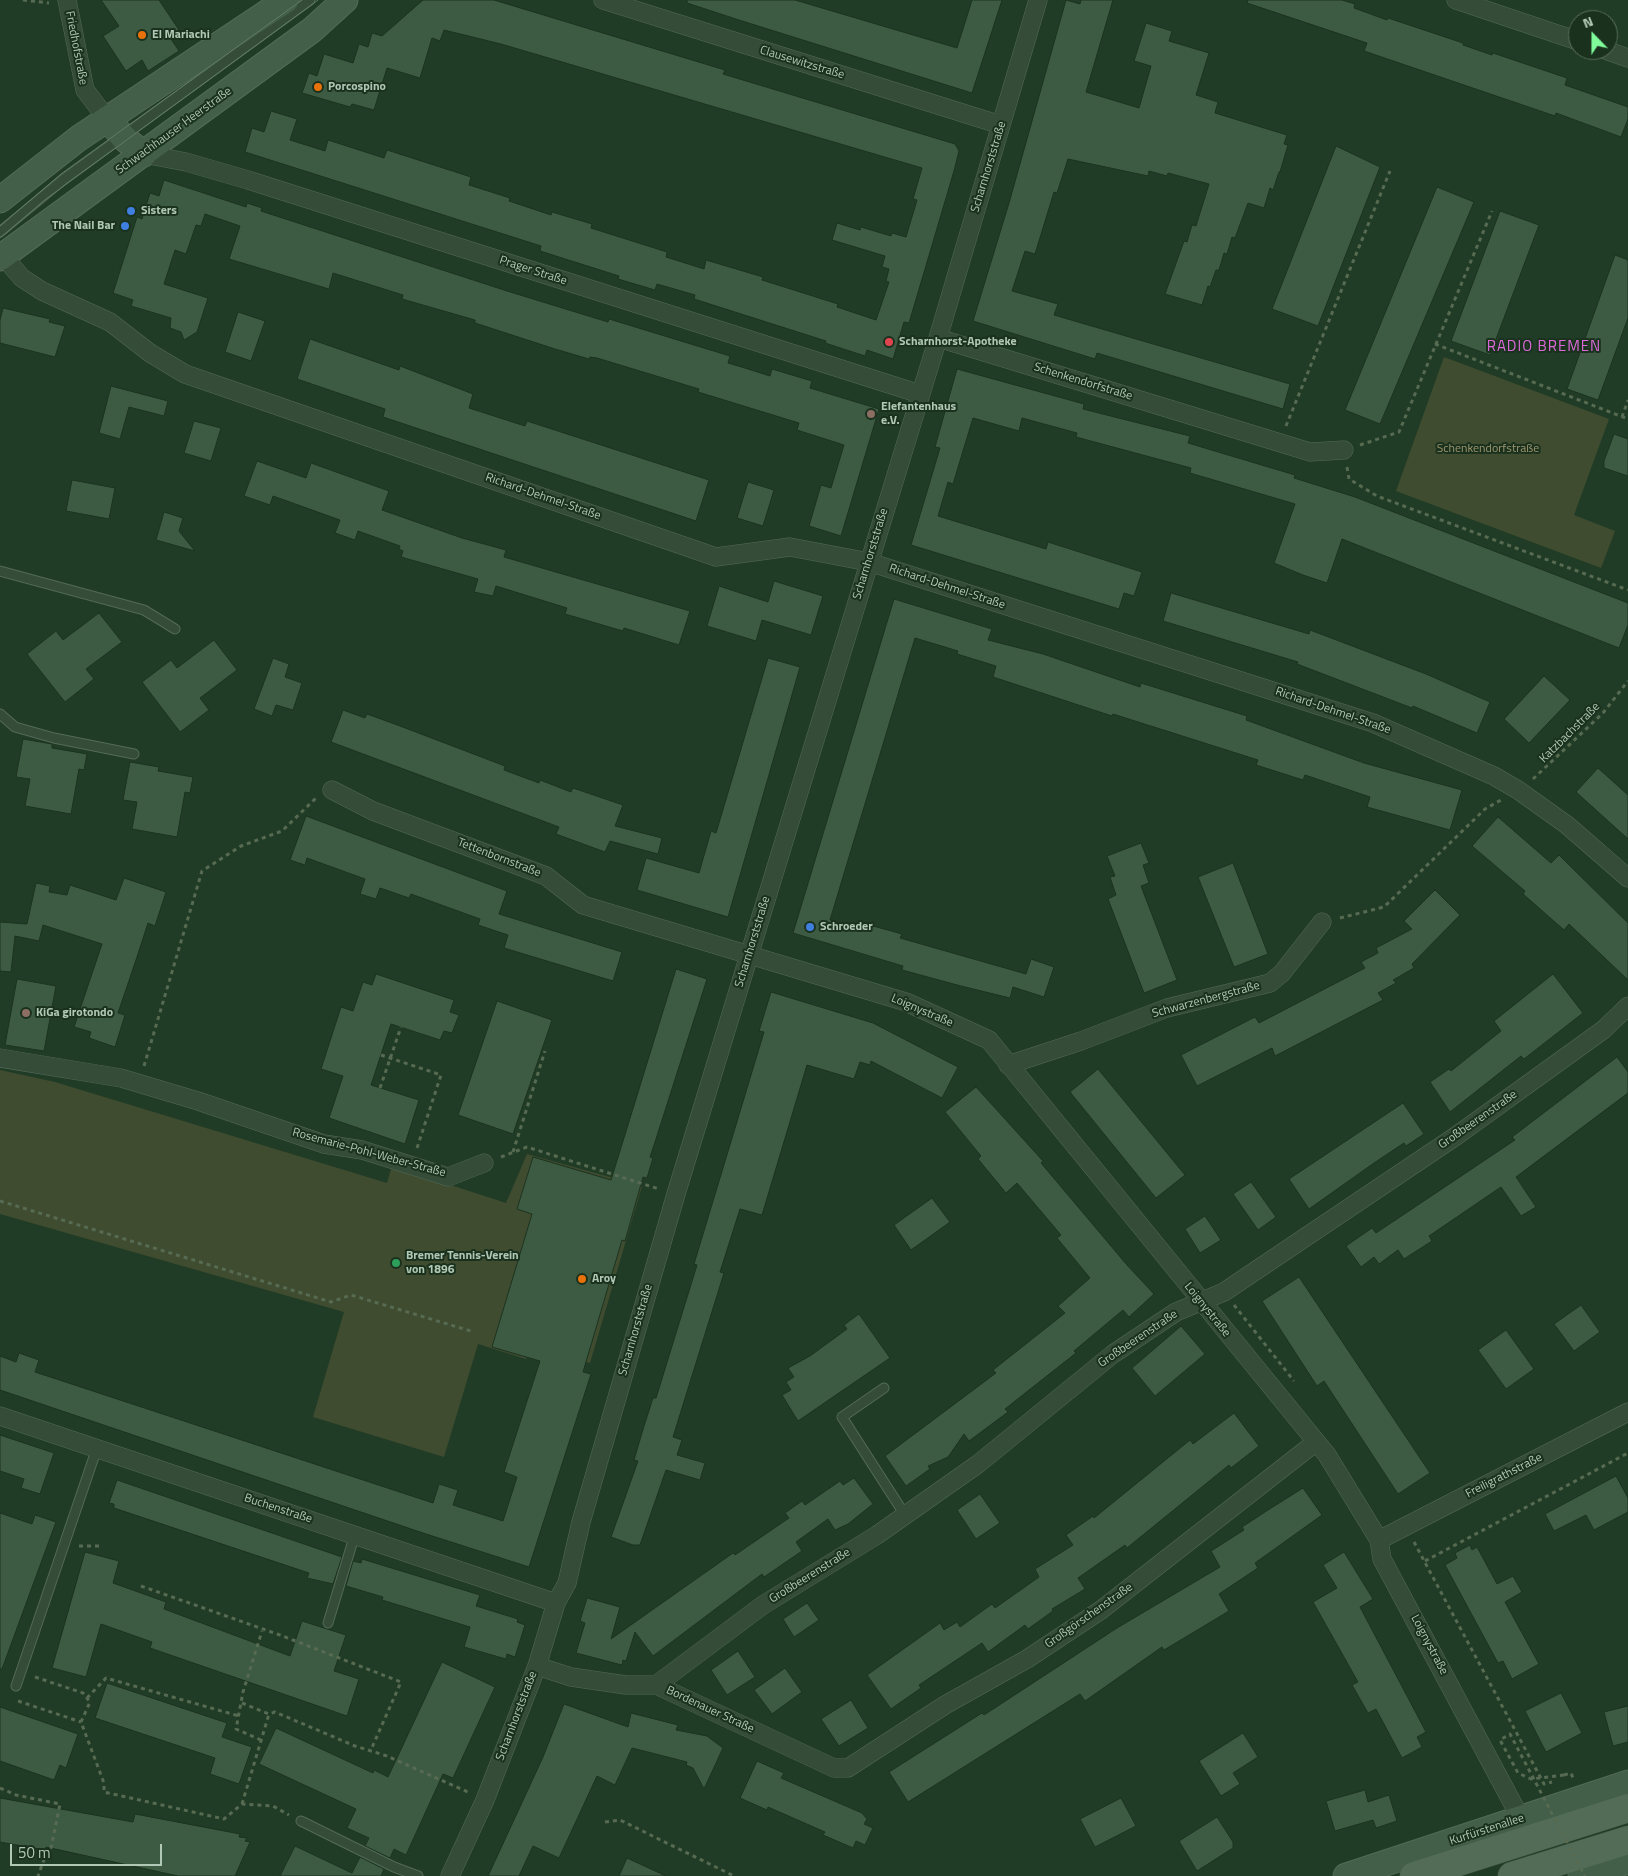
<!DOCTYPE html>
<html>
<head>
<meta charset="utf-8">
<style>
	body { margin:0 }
	#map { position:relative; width:1628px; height:1876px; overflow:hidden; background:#213c26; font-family:"Titillium Web",sans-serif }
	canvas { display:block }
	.north { position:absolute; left:1568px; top:10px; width:50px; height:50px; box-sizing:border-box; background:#1a311e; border:1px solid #566d5a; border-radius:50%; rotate:338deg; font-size:14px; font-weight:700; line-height:20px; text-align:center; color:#b0c8b5 }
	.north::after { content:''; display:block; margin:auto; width:18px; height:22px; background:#81fc9a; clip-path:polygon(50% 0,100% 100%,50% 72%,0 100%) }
	.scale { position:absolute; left:10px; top:1844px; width:152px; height:22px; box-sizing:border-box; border:2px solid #b0c8b5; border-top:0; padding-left:6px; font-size:15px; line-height:18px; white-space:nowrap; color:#b0c8b5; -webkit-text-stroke:4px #1a311e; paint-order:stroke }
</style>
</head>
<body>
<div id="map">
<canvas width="1628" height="1876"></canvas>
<div class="north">N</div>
<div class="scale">50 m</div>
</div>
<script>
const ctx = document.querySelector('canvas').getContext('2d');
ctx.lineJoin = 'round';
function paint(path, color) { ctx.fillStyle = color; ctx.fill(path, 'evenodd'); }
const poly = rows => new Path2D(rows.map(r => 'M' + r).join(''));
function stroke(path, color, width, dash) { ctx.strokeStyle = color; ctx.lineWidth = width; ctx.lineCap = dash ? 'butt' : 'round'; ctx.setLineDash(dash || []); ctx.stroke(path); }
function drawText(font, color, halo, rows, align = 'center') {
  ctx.font = font + ' "Titillium Web",sans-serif'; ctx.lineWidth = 4; ctx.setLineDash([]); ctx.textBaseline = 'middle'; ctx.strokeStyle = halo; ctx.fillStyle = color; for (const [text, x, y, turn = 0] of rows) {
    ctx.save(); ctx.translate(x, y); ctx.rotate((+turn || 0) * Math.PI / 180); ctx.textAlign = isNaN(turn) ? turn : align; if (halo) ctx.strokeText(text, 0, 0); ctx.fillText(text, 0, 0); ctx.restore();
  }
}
paint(poly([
	[1444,357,1609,419,1574,515,1615,531,1601,568,1396,491],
	[0,1070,55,1082,387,1183,392,1166,506,1203,527,1154,642,1186,590,1363,530,1345,526,1359,478,1344,444,1457,313,1417,344,1312,0,1214]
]), '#3f4c2f');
const building = poly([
	[101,0,159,0,181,33,171,39,179,51,148,71,142,60,126,71,103,36,119,26,101,0],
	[423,0,494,0,725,70,723,74,955,144,959,151,954,171,909,323,904,322,893,359,867,350,865,356,825,343,826,341,694,299,695,295,657,284,655,290,618,279,619,276,540,251,541,246,245,152,252,128,264,132,271,111,297,119,290,140,325,151,328,140,384,158,387,150,471,177,469,185,510,198,509,201,551,215,552,212,592,224,591,228,667,252,666,257,704,269,706,260,763,277,762,280,838,304,837,307,876,320,889,282,886,281,889,269,882,267,885,256,832,240,837,223,860,230,861,227,891,236,892,233,906,237,917,200,913,199,922,168,501,44,444,30,440,41,432,38,420,78,387,68,374,110,352,104,350,107,302,93,309,73,317,76,324,54,353,63,359,44,368,47,372,33,382,36,423,0],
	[687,0,795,0,957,48,972,0,1002,0,972,93,739,20,687,3,687,0],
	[1066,0,1080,4,1081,0,1113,0,1086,92,1139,108,1151,66,1134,61,1146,23,1172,31,1169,41,1209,53,1196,95,1218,102,1215,113,1287,135,1284,144,1288,145,1280,172,1279,172,1273,190,1270,188,1264,208,1248,203,1235,238,1232,237,1227,254,1224,253,1219,270,1216,270,1210,287,1208,286,1202,305,1165,294,1184,241,1187,242,1192,225,1196,226,1209,184,1168,173,1167,176,1149,171,1148,176,1068,159,1057,193,1054,192,1035,254,1025,251,1012,291,1058,304,1054,315,1290,384,1283,409,1097,353,1095,359,973,321,1009,203,1066,0],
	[1248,0,1342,0,1355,4,1354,8,1387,20,1388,18,1463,43,1463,45,1492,55,1493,53,1567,78,1565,85,1628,107,1628,119,1621,137,1556,113,1555,116,1364,51,1367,43,1247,3,1248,0],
	[1336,146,1380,167,1318,326,1272,309,1336,146],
	[164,180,246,207,247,203,262,208,261,211,507,291,608,322,609,319,730,356,728,363,748,369,770,376,772,369,812,381,810,388,879,409,841,536,809,526,821,485,831,488,844,445,797,430,799,423,698,392,699,389,597,358,590,357,589,359,555,349,475,323,475,320,402,299,403,295,333,273,329,289,229,259,240,226,205,214,201,226,196,225,186,254,175,250,164,284,208,298,197,332,184,340,181,332,170,328,171,318,131,306,133,300,113,293,137,217,142,219,150,193,159,196,164,180],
	[1437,187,1474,202,1380,424,1345,410,1437,187],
	[1500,211,1539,225,1490,355,1451,341,1500,211],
	[1615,255,1628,260,1628,318,1598,400,1567,389,1615,255],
	[3,308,50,319,49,322,65,326,55,357,0,343,0,320,3,308],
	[238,312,265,321,251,361,225,352,238,312],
	[310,339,399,370,400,366,473,394,469,408,525,426,527,421,709,480,696,521,383,417,385,409,297,379,310,339],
	[957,369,1084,404,1083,409,1190,436,1188,443,1295,475,1294,478,1355,497,1628,603,1628,625,1619,648,1342,539,1327,583,1303,575,1274,563,1295,504,1190,473,1191,468,1076,437,1077,433,1022,418,1019,431,973,418,953,484,948,482,938,516,1046,549,1048,542,1142,572,1134,596,1124,593,1119,609,911,545,940,448,935,447,957,369],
	[111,386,168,401,164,416,129,407,120,439,99,433,111,386],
	[194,421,221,428,211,461,184,453,194,421],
	[1614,434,1628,439,1628,476,1604,468,1604,461,1614,434],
	[257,461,306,478,311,463,389,491,382,510,462,538,506,550,504,557,690,611,679,645,624,628,623,631,565,614,567,608,496,586,493,596,474,592,478,579,401,557,403,551,399,549,400,546,358,531,355,540,335,533,340,520,273,496,270,505,244,496,257,461],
	[72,480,115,488,109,519,66,511,72,480],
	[748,482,774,490,763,526,737,518,748,482],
	[164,512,183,518,179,531,195,551,156,540,164,512],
	[774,581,823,596,811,635,762,620,756,641,707,626,719,586,768,602,774,581],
	[1171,593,1309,634,1310,630,1426,674,1490,702,1477,733,1413,706,1412,708,1297,664,1298,662,1163,621,1171,593],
	[894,599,992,629,988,640,1043,654,1140,687,1141,683,1247,716,1246,720,1364,763,1462,790,1450,830,1367,807,1370,797,1305,775,1303,780,1256,765,1258,760,1113,714,1112,716,993,677,996,666,957,654,958,651,915,638,830,920,864,930,866,924,902,934,900,938,1026,974,1031,959,1054,967,1044,997,1013,987,1010,998,961,986,902,970,903,966,793,933,894,599],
	[99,613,122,642,86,669,94,679,65,702,27,654,56,631,63,640,99,613],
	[214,640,237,670,200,698,209,710,180,732,142,682,171,660,177,668,214,640],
	[273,658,289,664,285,677,302,683,293,710,276,705,272,716,254,709,273,658],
	[768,658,800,667,728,917,637,890,646,858,699,873,711,831,716,833,768,658],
	[1544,676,1570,700,1529,743,1504,719,1544,676],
	[343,710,365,718,367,714,400,726,505,766,504,770,539,783,540,780,571,792,573,788,623,805,615,826,662,838,658,854,610,841,605,852,556,834,559,827,331,742,343,710],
	[23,739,52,744,52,748,87,754,84,770,79,769,71,814,25,806,30,779,16,777,23,739],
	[130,762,159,767,158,771,193,777,190,793,185,792,177,837,132,829,137,802,123,800,130,762],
	[1598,768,1628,795,1628,839,1576,792,1598,768],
	[306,816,507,891,499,914,622,952,613,981,504,948,508,935,478,925,480,919,411,894,409,898,380,888,376,899,360,894,365,879,307,858,305,865,290,860,306,816],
	[1498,817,1551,863,1559,855,1628,923,1628,980,1569,924,1564,930,1523,894,1525,891,1472,846,1498,817],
	[1141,843,1149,863,1143,865,1149,883,1141,886,1177,980,1144,993,1108,899,1116,895,1110,877,1115,876,1107,856,1141,843],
	[1233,863,1268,954,1234,967,1198,877,1233,863],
	[124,878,166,892,155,926,148,923,137,957,118,1013,125,1015,115,1047,89,1038,91,1032,74,1027,102,944,43,925,39,941,15,936,11,972,0,971,0,922,27,924,36,883,50,886,49,892,67,895,70,885,116,900,124,878],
	[1435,890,1460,915,1412,964,1414,968,1393,980,1396,983,1378,993,1383,1000,1275,1056,1272,1048,1197,1086,1181,1055,1255,1017,1259,1023,1365,968,1361,962,1378,953,1376,948,1412,929,1404,921,1435,890],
	[676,969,707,979,656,1139,650,1157,653,1158,647,1178,643,1177,625,1241,622,1240,583,1372,591,1374,529,1567,423,1533,0,1390,0,1356,16,1362,19,1353,39,1360,35,1372,433,1503,439,1484,458,1490,453,1505,503,1521,517,1477,504,1472,540,1361,492,1347,532,1214,517,1209,533,1157,611,1180,676,969],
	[376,974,454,1000,450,1012,459,1015,452,1033,444,1031,440,1040,391,1024,371,1085,419,1100,405,1144,329,1118,343,1076,321,1069,341,1007,353,1011,363,982,372,985,376,974],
	[1553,974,1583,1013,1524,1059,1521,1056,1450,1112,1430,1082,1449,1069,1451,1071,1501,1031,1494,1021,1553,974],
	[17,979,56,986,44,1051,5,1045,17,979],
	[771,992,873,1023,958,1067,942,1098,871,1061,870,1065,860,1062,854,1079,807,1065,762,1215,740,1209,720,1272,724,1273,673,1437,682,1440,677,1455,705,1463,700,1480,666,1470,640,1545,633,1545,611,1537,638,1461,634,1460,644,1426,653,1398,656,1398,697,1265,694,1264,764,1032,759,1031,771,992],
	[497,1001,552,1020,513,1134,458,1115,497,1001],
	[1617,1057,1628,1072,1628,1093,1516,1177,1536,1207,1521,1216,1501,1187,1429,1236,1432,1241,1404,1259,1398,1250,1379,1264,1374,1257,1361,1267,1346,1246,1372,1228,1376,1233,1515,1140,1512,1137,1617,1057],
	[1098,1069,1185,1175,1156,1198,1070,1092,1098,1069],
	[976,1087,1043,1161,1041,1163,1127,1265,1154,1294,1129,1317,1123,1310,1074,1351,1076,1353,1005,1409,1008,1412,969,1441,964,1434,948,1457,928,1466,930,1469,906,1486,885,1456,996,1373,993,1370,1065,1313,1058,1306,1090,1278,1057,1238,1061,1235,1017,1183,1006,1193,978,1159,981,1156,945,1112,976,1087],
	[1403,1103,1424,1134,1406,1146,1404,1143,1374,1163,1309,1209,1289,1179,1403,1103],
	[1251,1182,1276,1217,1258,1230,1233,1194,1251,1182],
	[932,1198,950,1222,911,1250,894,1225,932,1198],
	[1205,1216,1221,1240,1200,1253,1185,1229,1205,1216],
	[1299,1277,1430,1473,1398,1494,1324,1381,1317,1386,1262,1301,1299,1277],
	[1581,1305,1600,1332,1574,1351,1554,1324,1581,1305],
	[859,1314,890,1358,798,1421,782,1395,791,1390,786,1382,794,1377,788,1368,810,1356,847,1329,844,1325,859,1314],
	[1181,1326,1205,1354,1155,1396,1132,1368,1181,1326],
	[1506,1330,1534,1369,1506,1389,1478,1350,1506,1330],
	[1234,1413,1259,1446,1231,1468,1229,1465,1127,1548,1125,1545,1078,1578,1085,1589,1052,1609,1053,1611,1028,1629,1025,1625,988,1652,982,1643,919,1685,921,1688,891,1709,867,1675,940,1623,944,1630,957,1622,960,1627,992,1604,995,1608,1039,1577,1035,1569,1073,1545,1066,1535,1093,1516,1094,1518,1190,1440,1193,1444,1234,1413],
	[0,1435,54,1453,40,1494,21,1488,24,1479,0,1471,0,1435],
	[1616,1476,1628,1498,1628,1512,1594,1530,1586,1515,1554,1531,1545,1514,1616,1476],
	[854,1478,873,1504,848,1524,835,1530,828,1519,796,1542,802,1551,764,1577,762,1574,653,1656,635,1632,626,1661,623,1660,622,1665,576,1653,585,1623,580,1621,587,1598,620,1607,611,1639,733,1553,735,1555,789,1518,785,1513,802,1501,805,1505,840,1481,843,1485,854,1478],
	[117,1480,342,1557,333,1584,307,1578,309,1573,114,1508,114,1504,109,1503,117,1480],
	[1303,1488,1322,1515,1255,1563,1258,1568,1219,1594,1229,1611,1164,1650,1162,1647,1085,1701,1080,1694,908,1802,889,1772,982,1713,984,1715,1117,1628,1220,1567,1211,1551,1244,1530,1242,1527,1268,1510,1303,1488],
	[980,1494,1000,1523,976,1539,957,1510,980,1494],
	[0,1513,32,1524,35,1515,56,1522,2,1669,0,1669,0,1513],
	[1470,1545,1472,1550,1477,1547,1497,1584,1513,1576,1522,1592,1505,1602,1539,1664,1512,1679,1503,1661,1498,1663,1445,1565,1457,1558,1455,1553,1470,1545],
	[85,1552,119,1561,113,1583,166,1602,164,1609,290,1656,302,1621,346,1635,334,1671,359,1679,347,1716,150,1648,152,1642,101,1624,86,1677,52,1668,85,1552],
	[1344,1552,1373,1599,1360,1607,1426,1732,1417,1737,1422,1747,1402,1758,1376,1709,1368,1713,1352,1685,1358,1682,1313,1602,1337,1588,1323,1565,1344,1552],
	[362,1559,480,1595,476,1606,518,1619,517,1622,525,1625,515,1657,507,1654,506,1659,464,1647,470,1627,382,1600,383,1597,346,1586,353,1561,361,1563,362,1559],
	[807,1603,819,1620,794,1637,783,1619,807,1603],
	[738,1651,755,1677,727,1695,711,1670,738,1651],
	[442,1662,495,1687,453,1778,443,1774,406,1855,394,1849,390,1858,365,1846,369,1838,347,1828,356,1809,259,1764,276,1728,373,1773,374,1770,388,1777,442,1662],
	[785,1668,802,1692,772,1714,754,1690,785,1668],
	[107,1683,227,1723,222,1737,252,1747,239,1784,210,1774,215,1758,95,1718,107,1683],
	[1561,1693,1582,1733,1546,1752,1525,1711,1561,1693],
	[851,1700,868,1728,839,1746,821,1719,851,1700],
	[564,1704,628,1727,631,1713,678,1725,676,1730,707,1736,723,1748,704,1789,693,1768,686,1765,687,1762,632,1748,615,1785,597,1776,559,1858,533,1846,519,1876,488,1876,543,1757,564,1704],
	[1628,1706,1628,1742,1613,1746,1604,1712,1628,1706],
	[0,1707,78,1734,66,1768,60,1765,54,1780,0,1761,0,1707],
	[1243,1733,1258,1757,1233,1773,1240,1784,1221,1796,1199,1761,1243,1733],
	[757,1761,784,1773,781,1778,862,1813,867,1819,864,1824,873,1828,865,1845,856,1841,853,1848,823,1835,825,1832,768,1807,767,1810,740,1798,757,1761],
	[1365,1790,1368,1802,1389,1795,1397,1821,1376,1828,1373,1820,1335,1831,1326,1801,1365,1790],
	[0,1798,133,1822,135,1814,240,1834,239,1837,247,1838,245,1841,250,1842,235,1876,178,1876,46,1847,45,1850,0,1842,0,1798],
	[1121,1798,1136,1826,1095,1847,1080,1819,1121,1798],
	[1217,1817,1233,1842,1233,1848,1197,1871,1179,1841,1217,1817],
	[295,1846,352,1873,360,1857,384,1869,381,1876,280,1876,295,1846],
	[627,1858,666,1876,619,1876,627,1858]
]);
paint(building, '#3d5b42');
stroke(building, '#1c3320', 1);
const service = poly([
	[0,232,64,179,310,0],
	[0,571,144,610,175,629],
	[0,714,15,727,54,738,134,754],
	[884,1388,842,1417,905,1515],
	[328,1623,355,1534],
	[16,1686,97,1448],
	[301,1821,394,1867,418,1876]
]);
const minor = poly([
	[67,0,85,90,107,119],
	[603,0,1001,125],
	[1456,0,1578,41],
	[1605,50,1628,58],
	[144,154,186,162,248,180,920,394],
	[3,256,22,278,42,291,110,322,150,353,185,374,716,557,790,547,869,562,1373,723,1494,776,1518,790,1567,825,1628,878],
	[938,338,1310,452,1344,450],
	[332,790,373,811,546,876,583,905,906,1002,989,1040,1327,1455,1379,1540,1382,1559,1521,1819],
	[0,1058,121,1078,198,1101,324,1144,362,1150,448,1177,484,1163],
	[1008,1065,1081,1041,1167,1008,1270,983,1282,973,1322,922],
	[0,1416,556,1603],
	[1379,1540,1628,1412],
	[537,1666,571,1677,626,1685,656,1685,834,1768,848,1768,945,1705,1027,1659,1101,1610,1316,1442],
	[656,1685,763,1605,877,1535,978,1464,1113,1354,1176,1312,1224,1292,1456,1136,1603,1030,1628,1006],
	[450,1876,485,1800,537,1666,556,1603,567,1583,581,1522,676,1194,938,338,1038,0]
]);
const secondary = poly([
	[107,119,126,140,144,154],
	[0,200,79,138,286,0],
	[0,258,312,30,345,0],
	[1346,1876,1628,1783],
	[1581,1876,1628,1861]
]);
const primary = poly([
	[1414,1876,1628,1808],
	[1512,1876,1628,1840]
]);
stroke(service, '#536a57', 11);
stroke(minor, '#536a57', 19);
stroke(secondary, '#536a57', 27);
stroke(primary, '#415845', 29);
stroke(poly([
	[23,0,49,3],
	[1435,344,1628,419],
	[1622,417,1628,400],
	[1286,426,1390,171],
	[1360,445,1399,432,1492,211],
	[1347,467,1349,479,1377,496,1628,590],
	[1533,779,1603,713,1628,681],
	[1340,918,1384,907,1485,809,1501,800],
	[381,1055,441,1075,417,1148],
	[144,1066,202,871,241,846,282,831,316,798],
	[380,1088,401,1027],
	[513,1152,545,1051],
	[501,1157,527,1147,659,1189],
	[0,1201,331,1302,351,1295,474,1332],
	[1234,1305,1294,1381],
	[1414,1542,1544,1784,1552,1782],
	[79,1546,103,1546],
	[1425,1561,1628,1453],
	[141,1586,280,1635,401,1682,370,1752],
	[35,1677,83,1693,90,1702,81,1722,104,1783,104,1792,224,1819,242,1804,273,1806,289,1815],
	[87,1698,106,1678,239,1716],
	[18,1701,81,1722],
	[242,1703,269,1714,275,1712,355,1746,387,1756,468,1792],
	[261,1740,236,1729,243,1692,262,1631],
	[1564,1775,1571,1773,1573,1778],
	[0,1788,16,1795,60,1804,51,1848,45,1857,38,1876],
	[242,1804,269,1714],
	[605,1822,620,1820,734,1876]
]), '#576a52', 3, [4, 4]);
stroke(service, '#354c39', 9);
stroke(minor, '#354c39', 18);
stroke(secondary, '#435f49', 25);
stroke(primary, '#536c57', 28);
stroke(poly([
	[0,226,61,174,302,0],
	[0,238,46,199,318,0]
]), '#607c65', 1);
stroke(poly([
	[1564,1775,1531,1779,1518,1773,1500,1740,1510,1734,1585,1876]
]), '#576a52', 3, [4, 4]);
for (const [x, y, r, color] of [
	[142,35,5,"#e8710a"],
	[318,87,5,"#e8710a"],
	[131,211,5,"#3f7fe0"],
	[125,226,5,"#3f7fe0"],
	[889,342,5,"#e0444e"],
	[871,414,5,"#8d6e63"],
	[810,927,5,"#3f7fe0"],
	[26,1013,5,"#8d6e63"],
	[396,1263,5,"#2e9e5b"],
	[582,1279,5,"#e8710a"]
]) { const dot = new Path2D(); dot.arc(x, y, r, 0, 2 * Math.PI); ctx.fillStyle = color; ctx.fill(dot); stroke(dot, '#1a311e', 2); }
drawText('bold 12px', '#b0c8b5', '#1a311e', [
	["El Mariachi",152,35],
	["Porcospino",328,87],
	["Sisters",141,211],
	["The Nail Bar",115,226,"right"],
	["Scharnhorst-Apotheke",899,342],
	["Elefantenhaus",881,407],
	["e.V.",881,421],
	["Schroeder",820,927],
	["KiGa girotondo",36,1013],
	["Bremer Tennis-Verein",406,1256],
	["von 1896",406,1270],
	["Aroy",592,1279]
], 'left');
drawText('12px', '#b0c8b5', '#1a311e', [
	["Friedhofstraße",76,48,79],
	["Clausewitzstraße",802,63,17],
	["Schwachhauser Heerstraße",174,131,-36],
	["Scharnhorststraße",989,167,-73],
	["Prager Straße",533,271,18],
	["Schenkendorfstraße",1083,382,17],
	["Richard-Dehmel-Straße",543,497,19],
	["Scharnhorststraße",871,554,-73],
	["Richard-Dehmel-Straße",947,587,18],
	["Richard-Dehmel-Straße",1333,711,19],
	["Katzbachstraße",1570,733,-45],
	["Tettenbornstraße",499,858,21],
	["Scharnhorststraße",753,942,-73],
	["Schwarzenbergstraße",1206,1000,-15],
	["Loignystraße",922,1011,23],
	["Großbeerenstraße",1478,1120,-35],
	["Rosemarie-Pohl-Weber-Straße",369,1153,15],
	["Loignystraße",1207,1310,51],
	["Scharnhorststraße",636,1330,-74],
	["Großbeerenstraße",1138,1339,-34],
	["Freiligrathstraße",1504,1476,-27],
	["Buchenstraße",278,1509,18],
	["Großbeerenstraße",810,1576,-32],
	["Großgörschenstraße",1089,1616,-35],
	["Loignystraße",1429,1645,62],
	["Bordenauer Straße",710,1710,25],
	["Scharnhorststraße",517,1716,-69],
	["Kurfürstenallee",1487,1830,-18]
]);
drawText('12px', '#9f966e', '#1a311e', [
	["Schenkendorfstraße",1488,449]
]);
ctx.letterSpacing = '1px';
drawText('15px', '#dc6bd9', '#1a311e', [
	["RADIO BREMEN",1544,347]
]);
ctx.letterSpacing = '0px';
</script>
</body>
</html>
